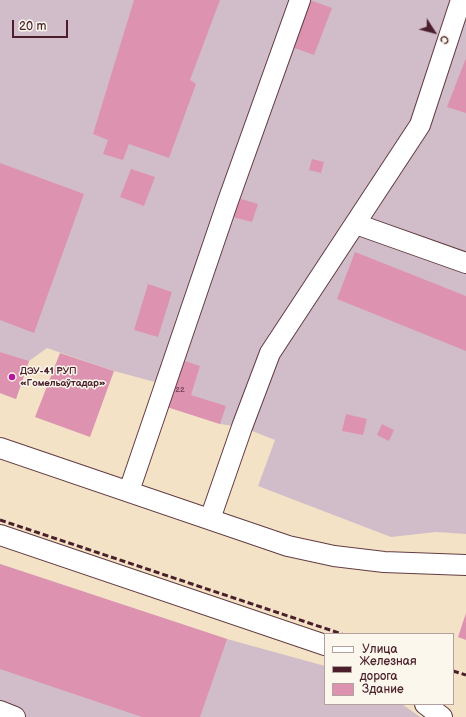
<!DOCTYPE html>
<html>
<head>
<meta charset="utf-8">
<style>
	body { margin:0 }
	#map { position:relative; width:466px; height:717px; overflow:hidden; background:#f3e2c6; font-family:"Balsamiq Sans",sans-serif }
	canvas { display:block }
	.legend { position:absolute; left:324px; top:633px; width:130px; height:72px; box-sizing:border-box; background:#fbf7ec; border:1px solid #b4a19f; margin:0; padding:5px 7px; list-style:none; font-size:12px; color:#4a1f2b }
	.legend li { display:flex; align-items:center; gap:8px; height:20px }
	.legend b { width:20px; border:1px solid #b4a19f }
	.north { position:absolute; left:414px; top:12px; width:40px; height:40px; -webkit-text-stroke:3px #fbf7ec; paint-order:stroke; rotate:126deg; font-size:11px; font-weight:700; line-height:16px; text-align:center; color:#4a1f2b }
	.north::after { content:''; display:block; margin:auto; width:14px; height:18px; background:#4a1f2b; clip-path:polygon(50% 0,100% 100%,50% 72%,0 100%) }
	.scale { position:absolute; left:12px; top:20px; width:56px; height:18px; box-sizing:border-box; border:2px solid #4a1f2b; border-top:0; padding-left:5px; font-size:12px; line-height:14px; white-space:nowrap; color:#4a1f2b; -webkit-text-stroke:3px #fbf7ec; paint-order:stroke }
</style>
</head>
<body>
<div id="map">
<canvas width="466" height="717"></canvas>
<ul class="legend">
<li><b style="height:5px;background:#fff"></b>Улица</li>
<li><b style="height:5px;background:#4a1f2b"></b>Железная дорога</li>
<li><b style="height:11px;background:#dd93b0"></b>Здание</li>
</ul>
<div class="north">С</div>
<div class="scale">20 m</div>
</div>
<script>
const ctx = document.querySelector('canvas').getContext('2d');
ctx.lineJoin = 'round';
function paint(path, color) { ctx.fillStyle = color; ctx.fill(path, 'evenodd'); }
const poly = rows => new Path2D(rows.map(r => 'M' + r).join(''));
function stroke(path, color, width, dash) { ctx.strokeStyle = color; ctx.lineWidth = width; ctx.lineCap = dash ? 'butt' : 'round'; ctx.setLineDash(dash || []); ctx.stroke(path); }
function drawText(font, color, halo, rows, align = 'center') {
  ctx.font = font + ' "Balsamiq Sans",sans-serif'; ctx.lineWidth = 3; ctx.setLineDash([]); ctx.textBaseline = 'middle'; ctx.strokeStyle = halo; ctx.fillStyle = color; for (const [text, x, y, turn = 0] of rows) {
    ctx.save(); ctx.translate(x, y); ctx.rotate((+turn || 0) * Math.PI / 180); ctx.textAlign = isNaN(turn) ? turn : align; if (halo) ctx.strokeText(text, 0, 0); ctx.fillText(text, 0, 0); ctx.restore();
  }
}
paint(poly([
	[0,0,466,0,466,534,436,532,391,537,258,486,275,440,242,427,220,424,164,406,166,385,114,371,47,348,29,361,16,399,0,393],
	[0,564,227,639,325,666,325,704,402,704,420,717,0,717]
]), '#d1bdc9');
paint(poly([
	[134,0,220,0,190,80,196,84,169,158,129,144,123,160,103,154,108,140,93,134],
	[306,0,310,0,332,8,314,55,289,46],
	[466,58,466,113,447,107],
	[312,159,324,162,321,173,309,170],
	[0,163,84,194,34,333,0,320],
	[131,169,155,177,144,206,120,197],
	[238,198,258,204,252,222,233,217],
	[355,252,466,296,466,351,337,299],
	[148,284,172,292,158,337,134,330],
	[0,352,29,361,16,399,0,393],
	[60,353,114,371,90,437,35,417],
	[179,359,200,366,191,395,226,406,220,424,164,406],
	[346,414,367,419,363,435,342,431],
	[382,424,394,430,389,441,377,435],
	[0,564,227,639,200,717,142,717,0,669],
	[466,613,466,640,458,637]
]), '#dd93b0');
const minor = poly([
	[356,224,466,263],
	[0,448,288,546,334,556,384,562,466,565],
	[129,491,228,201,300,0],
	[210,519,242,427,270,353,420,125,461,0],
	[0,535,325,645],
	[425,704,442,717],
	[0,711,15,717]
]);
stroke(minor, '#633c42', 22);
stroke(minor, '#fff', 20);
stroke(poly([
	[0,520,342,634],
	[453,671,466,675]
]), '#4a1f2b', 3, [6, 3]);
for (const [x, y, r, color] of [
	[12,377,4,"#b5179e"]
]) { const dot = new Path2D(); dot.arc(x, y, r, 0, 2 * Math.PI); ctx.fillStyle = color; ctx.fill(dot); stroke(dot, '#fbf7ec', 1.5); }
drawText('8px', '#6f3c4c', null, [
	["22",180,390]
]);
drawText('bold 10px', '#4a1f2b', '#fbf7ec', [
	["ДЭУ-41 РУП",20,371],
	["«Гомельаўтадар»",20,383]
], 'left');
</script>
</body>
</html>
